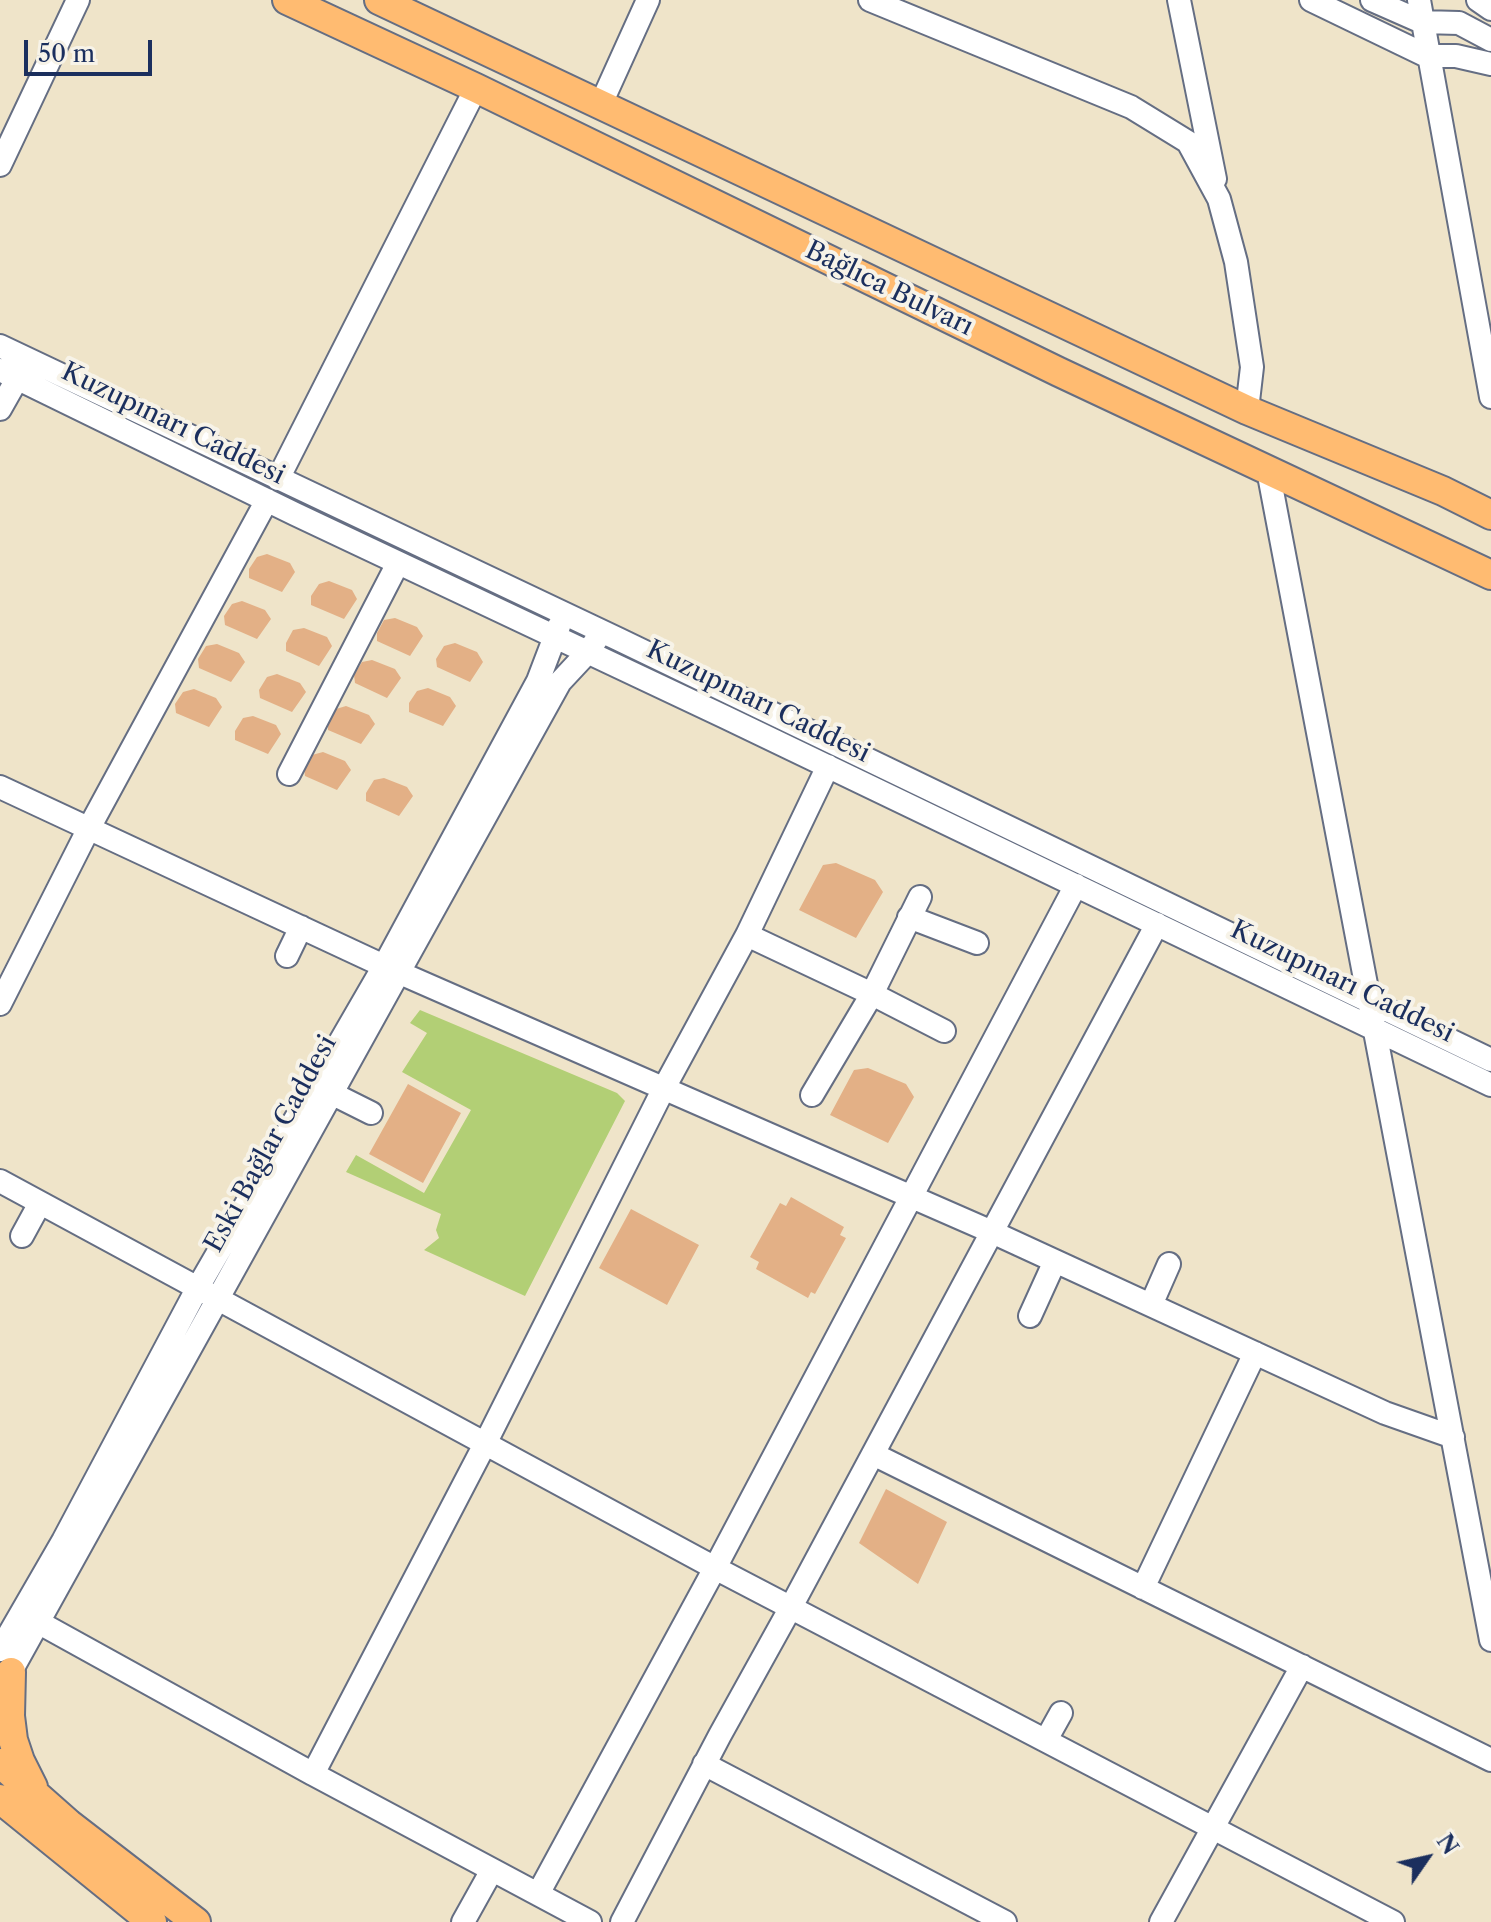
<!DOCTYPE html>
<html>
<head>
<meta charset="utf-8">
<style>
	body { margin:0 }
	#map { position:relative; width:1491px; height:1922px; overflow:hidden; background:#efe4c9; font-family:"Libre Caslon Text",serif }
	canvas { display:block }
	.north { position:absolute; left:1387px; top:1818px; width:80px; height:80px; -webkit-text-stroke:6px #f7f3e8; paint-order:stroke; rotate:56deg; font-size:22px; font-weight:700; line-height:32px; text-align:center; color:#1b2f5e }
	.north::after { content:''; display:block; margin:auto; width:28px; height:36px; background:#1b2f5e; clip-path:polygon(50% 0,100% 100%,50% 72%,0 100%) }
	.scale { position:absolute; left:24px; top:40px; width:128px; height:36px; box-sizing:border-box; border:4px solid #1b2f5e; border-top:0; padding-left:10px; font-size:24px; line-height:28px; white-space:nowrap; color:#1b2f5e; -webkit-text-stroke:6px #f7f3e8; paint-order:stroke }
</style>
</head>
<body>
<div id="map">
<canvas width="1491" height="1922"></canvas>
<div class="north">N</div>
<div class="scale">50 m</div>
</div>
<script>
const ctx = document.querySelector('canvas').getContext('2d');
ctx.lineJoin = 'round';
function paint(path, color) { ctx.fillStyle = color; ctx.fill(path, 'evenodd'); }
const poly = rows => new Path2D(rows.map(r => 'M' + r).join(''));
function stroke(path, color, width, dash) { ctx.strokeStyle = color; ctx.lineWidth = width; ctx.lineCap = dash ? 'butt' : 'round'; ctx.setLineDash(dash || []); ctx.stroke(path); }
function drawText(font, color, halo, rows, align = 'center') {
  ctx.font = font + ' "Libre Caslon Text",serif'; ctx.lineWidth = 8; ctx.setLineDash([]); ctx.textBaseline = 'middle'; ctx.strokeStyle = halo; ctx.fillStyle = color; for (const [text, x, y, turn = 0] of rows) {
    ctx.save(); ctx.translate(x, y); ctx.rotate((+turn || 0) * Math.PI / 180); ctx.textAlign = isNaN(turn) ? turn : align; if (halo) ctx.strokeText(text, 0, 0); ctx.fillText(text, 0, 0); ctx.restore();
  }
}
paint(poly([
	[420,1010,617,1093,625,1101,525,1296,424,1250,439,1238,436,1230,441,1214,346,1172,356,1155,424,1193,471,1110,402,1072,427,1033,410,1023]
]), '#b2cf75');
paint(poly([
	[267,554,290,563,295,572,282,592,249,578,249,569,257,557],
	[329,581,352,590,357,599,344,619,311,605,311,596,319,584],
	[242,601,265,610,271,619,257,639,225,625,224,616,232,604],
	[395,618,417,627,423,636,410,656,377,641,377,633,384,620],
	[304,628,327,637,332,646,319,666,286,651,286,643,293,630],
	[455,643,477,652,483,662,470,682,437,667,436,659,444,646],
	[217,644,239,653,245,662,231,682,199,668,198,659,206,646],
	[372,660,395,669,401,678,387,698,355,683,354,675,362,662],
	[277,674,300,683,306,692,292,712,260,698,259,690,267,677],
	[428,688,450,697,456,706,443,726,409,712,409,703,417,691],
	[194,689,216,698,222,707,209,727,176,713,175,704,183,692],
	[346,706,369,715,375,724,361,744,328,730,328,721,336,709],
	[253,716,276,725,281,734,268,754,235,740,235,731,243,718],
	[323,752,345,761,351,770,337,790,305,776,304,767,312,755],
	[384,778,407,787,413,796,399,816,366,801,366,793,374,780],
	[836,863,875,880,883,892,856,938,799,910,823,865],
	[868,1068,906,1084,914,1097,888,1143,830,1115,854,1070],
	[408,1084,461,1113,423,1183,369,1154],
	[791,1197,844,1227,840,1235,846,1238,815,1294,811,1292,808,1298,756,1269,759,1262,750,1257,780,1203,786,1206],
	[631,1209,699,1245,667,1305,599,1268],
	[886,1489,947,1522,918,1584,859,1543]
]), '#e3b086');
const minor = poly([
	[870,0,1131,107,1188,142,1219,199,1236,262,1252,367,1247,410],
	[1179,0,1215,179],
	[1311,0,1427,56,1456,56,1491,64],
	[1372,0,1422,22,1459,23,1491,40],
	[1419,0,1491,397],
	[1478,0,1491,9],
	[600,106,648,0],
	[0,165,78,0],
	[0,346,618,639,1491,1060],
	[0,370,295,514,725,717,1491,1085],
	[0,409,17,379],
	[1268,470,1491,1640],
	[278,479,476,88],
	[289,774,398,563],
	[0,787,384,966,992,1232,1385,1413,1453,1437],
	[909,917,977,943],
	[747,935,872,994,944,1031],
	[287,956,301,927],
	[0,1004,89,828,267,500],
	[331,1093,371,1113],
	[812,1095,872,994,920,897],
	[0,1181,715,1568,1393,1922],
	[22,1236,40,1203],
	[1151,1305,1169,1264],
	[1030,1316,1055,1261],
	[873,1454,1491,1760],
	[1143,1588,1255,1353],
	[27,1616,313,1774],
	[0,1650,63,1541,197,1289,384,966,538,681,559,626],
	[4,1684,560,682,588,652,596,640],
	[1046,1740,1061,1713],
	[704,1764,1005,1922],
	[538,1894,715,1568,1076,885],
	[463,1922,492,1870],
	[590,1922,313,1774,485,1444,664,1088,747,935,828,766],
	[622,1922,720,1735,791,1607,1157,924],
	[1161,1922,1302,1666]
]);
const major = poly([
	[287,0,476,88,1059,372,1491,575],
	[379,0,1247,410,1443,491,1491,515],
	[11,1672,10,1716,13,1740,20,1761,33,1787],
	[0,1763,69,1824,196,1922],
	[0,1799,152,1922]
]);
stroke(minor, '#656e83', 26);
stroke(major, '#656e83', 32);
stroke(minor, '#fff', 22);
stroke(major, '#ffbb71', 28);
drawText('26px', '#1b2f5e', '#f7f3e8', [
	["Bağlıca Bulvarı",889,289,26],
	["Kuzupınarı Caddesi",173,424,26],
	["Kuzupınarı Caddesi",758,702,26],
	["Kuzupınarı Caddesi",1342,982,26],
	["Eski Bağlar Caddesi",271,1144,-61]
]);
</script>
</body>
</html>
